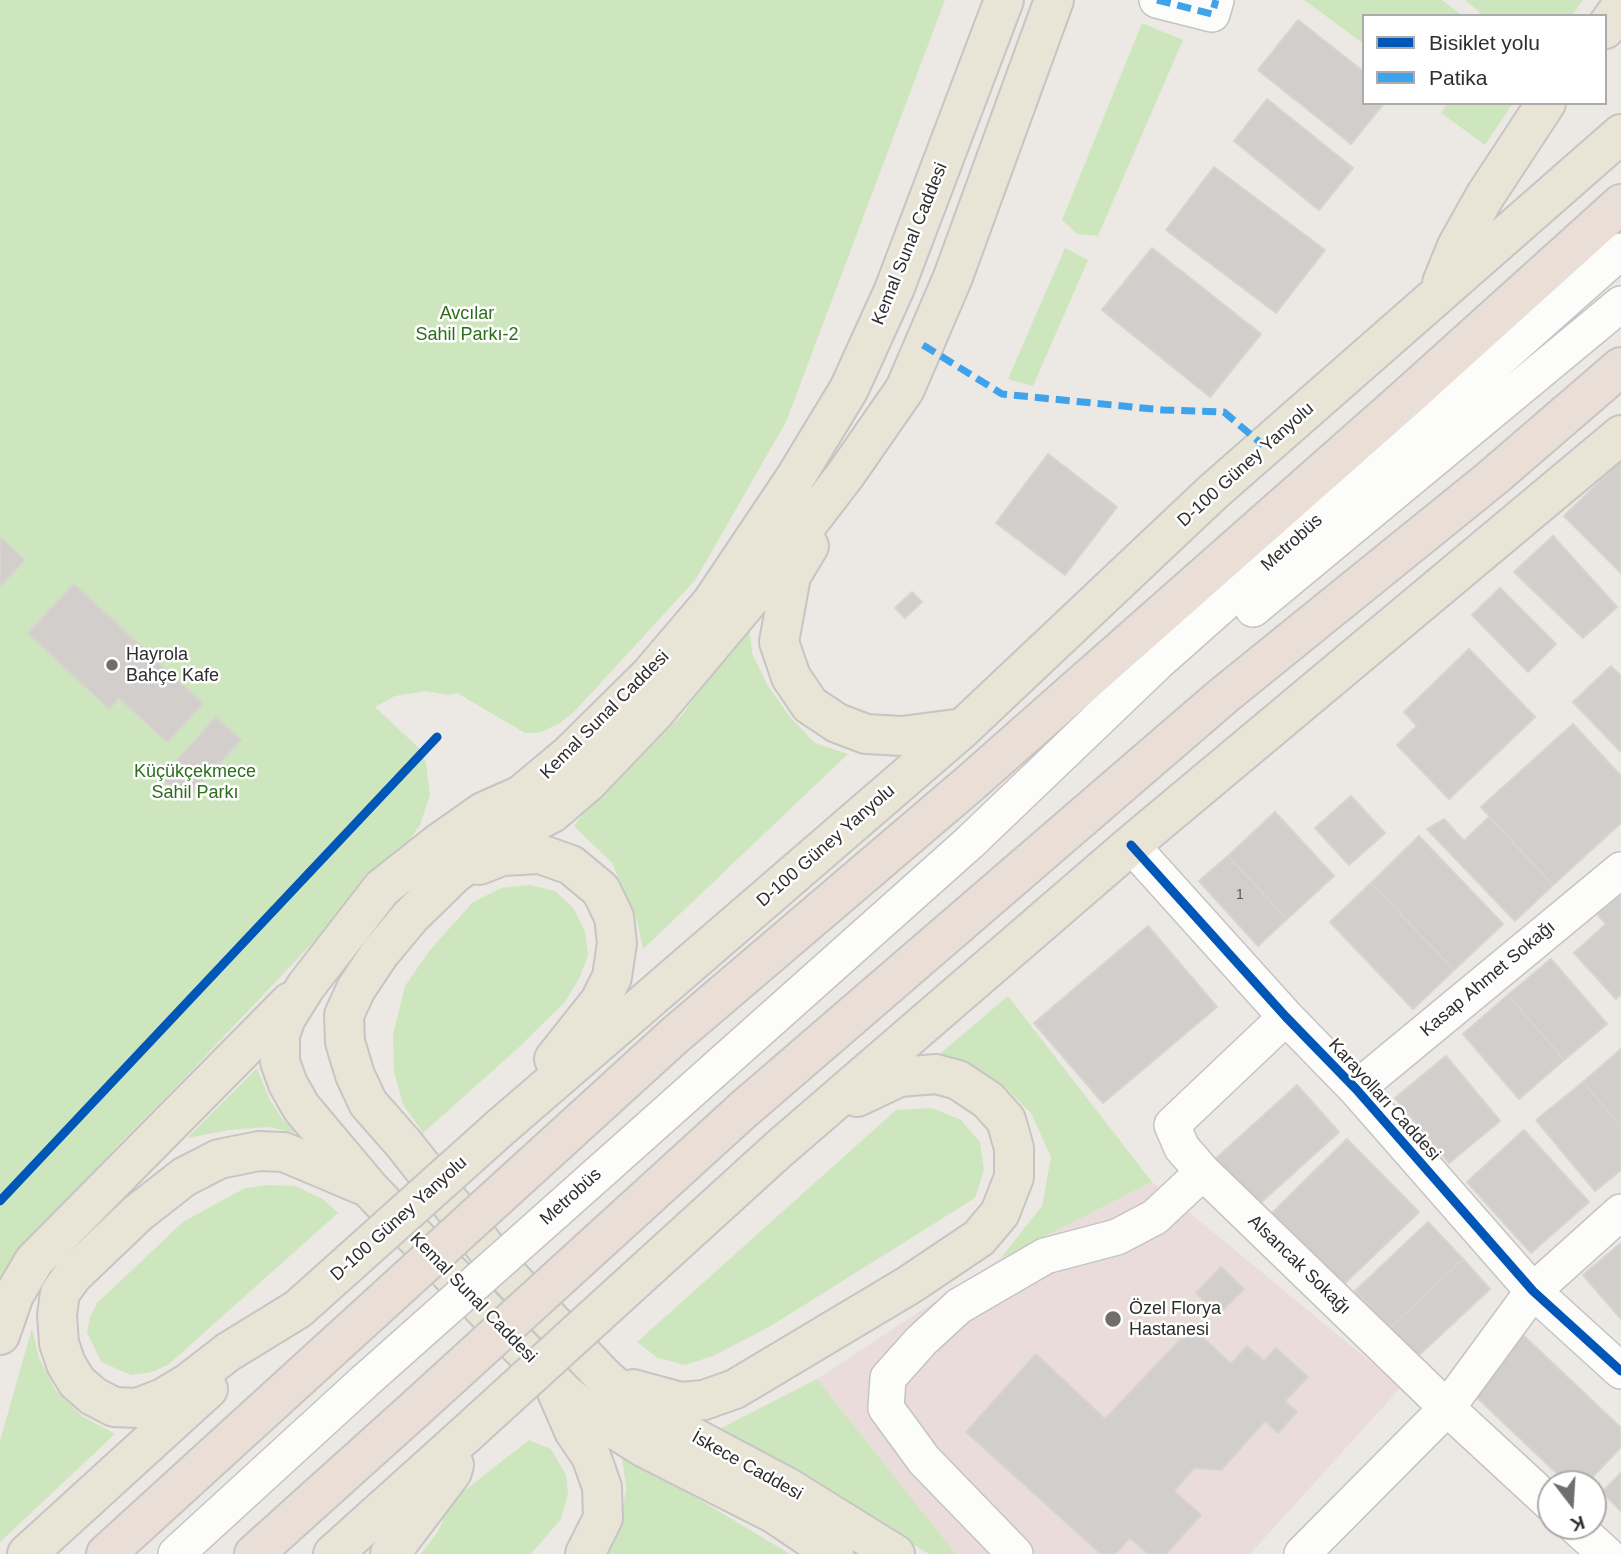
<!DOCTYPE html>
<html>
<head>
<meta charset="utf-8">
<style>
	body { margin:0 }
	#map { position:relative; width:1621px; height:1554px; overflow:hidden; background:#ece8e4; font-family:Arial,sans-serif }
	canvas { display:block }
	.legend { position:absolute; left:1362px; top:14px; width:245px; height:91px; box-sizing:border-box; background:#fff; border:2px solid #ababab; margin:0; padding:9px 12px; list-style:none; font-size:21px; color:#2e2e2e }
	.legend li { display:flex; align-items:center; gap:14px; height:35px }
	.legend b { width:35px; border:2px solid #ababab }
	.north { position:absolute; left:1537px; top:1470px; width:70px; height:70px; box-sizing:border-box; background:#fff; border:2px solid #ababab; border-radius:50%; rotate:163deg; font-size:19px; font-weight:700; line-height:28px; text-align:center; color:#2e2e2e }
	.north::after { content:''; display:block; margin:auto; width:24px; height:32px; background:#706f6e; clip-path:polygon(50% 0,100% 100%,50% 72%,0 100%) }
</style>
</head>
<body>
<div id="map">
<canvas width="1621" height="1554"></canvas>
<ul class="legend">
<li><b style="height:9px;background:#0057b8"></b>Bisiklet yolu</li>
<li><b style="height:9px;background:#3ea3eb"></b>Patika</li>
</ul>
<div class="north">K</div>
</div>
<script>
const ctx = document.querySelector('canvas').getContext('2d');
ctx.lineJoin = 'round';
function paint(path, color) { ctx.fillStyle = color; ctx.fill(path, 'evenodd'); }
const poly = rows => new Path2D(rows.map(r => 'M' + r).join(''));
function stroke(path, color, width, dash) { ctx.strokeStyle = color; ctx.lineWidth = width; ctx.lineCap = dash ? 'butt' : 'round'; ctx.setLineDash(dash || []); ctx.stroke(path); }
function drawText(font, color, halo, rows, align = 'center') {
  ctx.font = font + ' Arial,sans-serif'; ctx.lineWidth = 5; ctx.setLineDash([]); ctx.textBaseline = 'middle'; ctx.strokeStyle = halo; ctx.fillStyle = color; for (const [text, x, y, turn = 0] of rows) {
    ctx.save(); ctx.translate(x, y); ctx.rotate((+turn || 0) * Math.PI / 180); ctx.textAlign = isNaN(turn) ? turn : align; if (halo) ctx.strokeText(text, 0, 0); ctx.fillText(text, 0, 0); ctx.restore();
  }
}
paint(poly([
	[1152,1182,1401,1387,1250,1554,956,1554,817,1379,1000,1259]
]), '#e9dcdb');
paint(poly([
	[0,0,945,0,786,422,696,579,575,711,560,723,539,733,525,733,457,693,448,695,425,691,395,696,375,707,419,748,426,763,430,795,420,825,409,841,175,1088,118,1145,10,1268,0,1286],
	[1304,0,1442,0,1463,16,1364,16,1364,44],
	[1465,0,1583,0,1572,16,1484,16],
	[1142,23,1183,40,1098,236,1077,234,1062,220],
	[1447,103,1513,103,1485,145,1441,113],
	[1065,248,1088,260,1033,386,1008,379],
	[749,625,752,653,768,686,790,717,815,743,848,754,643,949,637,921,612,863,574,826,587,808,682,715],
	[530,885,555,891,574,909,585,932,588,955,580,977,565,1002,516,1050,423,1133,403,1104,394,1072,393,1035,405,986,430,950,473,902,501,888],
	[1008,996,1152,1182,1000,1259,1042,1206,1051,1157,1031,1113,1003,1086,935,1058],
	[257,1068,269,1098,282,1119,298,1133,268,1127,229,1130,187,1138],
	[932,1108,961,1120,980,1142,984,1170,975,1198,769,1327,713,1356,685,1365,658,1358,637,1342,896,1110],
	[269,1185,295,1186,323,1199,338,1213,169,1364,152,1372,131,1375,101,1362,87,1332,90,1317,97,1303,183,1222,245,1188],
	[32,1328,39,1358,55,1389,82,1416,115,1434,0,1542,0,1441],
	[817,1379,956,1554,929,1554,721,1428],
	[529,1440,551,1449,566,1475,568,1495,561,1519,531,1554,421,1554,439,1530,450,1502],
	[622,1457,700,1500,790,1554,601,1554,621,1522,626,1488]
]), '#cee6be');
const building = poly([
	[1298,20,1364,72,1364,103,1384,103,1351,144,1258,70,1298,20],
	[1267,99,1353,168,1319,210,1234,141,1267,99],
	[1214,167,1325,250,1276,313,1166,230,1214,167],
	[1152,248,1261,334,1210,397,1102,310,1152,248],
	[1048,454,1117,507,1065,575,996,523,1048,454],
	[1621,461,1621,573,1564,516,1621,461],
	[1553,536,1617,607,1583,638,1514,572,1553,536],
	[0,537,25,560,0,586,0,537],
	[74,584,203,704,167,742,119,698,109,709,28,633,74,584],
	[1500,588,1556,644,1528,672,1472,615,1500,588],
	[912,592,922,602,905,618,895,608,912,592],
	[1469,649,1535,717,1449,799,1397,745,1417,726,1404,712,1469,649],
	[1611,666,1621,676,1621,752,1573,702,1611,666],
	[216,717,241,740,186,800,161,778,216,717],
	[1573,724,1621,776,1621,823,1553,885,1481,807,1573,724],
	[1351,796,1385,833,1349,865,1315,828,1351,796],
	[1275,812,1334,876,1287,919,1228,856,1275,812],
	[1489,817,1553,885,1515,921,1427,829,1444,819,1464,841,1489,817],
	[1419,836,1503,924,1454,970,1371,883,1419,836],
	[1228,856,1287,919,1258,946,1199,881,1228,856],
	[1371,883,1454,970,1413,1009,1330,922,1371,883],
	[1621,893,1621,994,1616,999,1574,953,1606,924,1597,914,1621,893],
	[1148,926,1217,1007,1103,1103,1034,1023,1148,926],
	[1551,959,1607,1024,1564,1060,1508,995,1551,959],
	[1508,995,1564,1060,1519,1099,1463,1034,1508,995],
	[1621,1049,1621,1127,1583,1082,1621,1049],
	[1446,1056,1500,1121,1449,1163,1395,1098,1446,1056],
	[1583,1082,1621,1127,1621,1170,1595,1191,1536,1120,1583,1082],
	[1297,1085,1339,1132,1255,1208,1212,1162,1297,1085],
	[1524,1130,1589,1202,1531,1253,1467,1182,1524,1130],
	[1347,1139,1419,1212,1341,1287,1270,1215,1347,1139],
	[1428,1222,1463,1259,1390,1328,1355,1291,1428,1222],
	[1621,1243,1621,1319,1583,1275,1621,1243],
	[1463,1259,1490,1289,1417,1357,1390,1328,1463,1259],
	[1221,1267,1244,1289,1218,1315,1196,1293,1221,1267],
	[1198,1333,1231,1364,1247,1346,1264,1361,1276,1348,1308,1377,1285,1401,1297,1412,1278,1433,1265,1421,1221,1470,1194,1468,1174,1491,1201,1515,1166,1554,1148,1554,1130,1538,1115,1554,1101,1554,966,1432,1036,1354,1105,1419,1180,1340,1198,1333],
	[1522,1334,1621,1428,1621,1447,1586,1484,1568,1484,1469,1390,1522,1334],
	[1621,1473,1621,1511,1602,1492,1621,1473]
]);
paint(building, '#d1cecb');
stroke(building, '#d7d4d0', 2);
const minor = poly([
	[1157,0,1212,14,1216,0],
	[1253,609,1621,304],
	[1131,845,1286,1017,1356,1089,1533,1291,1621,1371],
	[1286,1017,1172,1125,1182,1148,1203,1172,1447,1408,1551,1504],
	[1356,1089,1621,870],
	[554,1213,969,843,1157,663,1621,251],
	[1575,1526,1606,1554],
	[176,1554,365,1381],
	[1015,1554,924,1460,886,1408,888,1378,921,1341,959,1306,1045,1256,1117,1237,1155,1217,1203,1172],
	[1302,1554,1447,1408,1533,1291,1621,1212]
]);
const major = poly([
	[1605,29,1621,6],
	[1442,283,1457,246,1485,196,1546,103],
	[809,546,791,576,779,642,791,677,810,705,837,723,866,734,902,736,963,728],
	[479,865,502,856,540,854,571,865,601,890,614,917,617,943,612,977,600,1001,554,1059],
	[501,1127,963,728,1213,492,1621,134],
	[779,1149,1131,845,1621,435],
	[298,1309,228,1352,188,1383,163,1398,137,1408,114,1407,93,1396,77,1382,66,1364,59,1343,57,1315,60,1293,73,1275,138,1213,184,1177,219,1159,259,1151,284,1152,362,1185],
	[0,1335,14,1295,34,1261,290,1002],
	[633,1389,681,1402,704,1400,735,1389,909,1285,979,1238,1000,1213,1014,1177,1014,1148,1006,1120,988,1100,958,1080,936,1074,899,1077,857,1097],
	[557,1392,574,1431,591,1456,602,1487,603,1518,585,1554],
	[27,1554,208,1389],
	[333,1554,464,1436],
	[390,1554,452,1472,454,1465],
	[834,1554,775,1514,643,1447,587,1412,564,1393,369,1188,301,1107,288,1084,280,1062,280,1035,286,1018,306,986,382,888,439,843,483,812,521,795,570,754,649,676,712,602,795,478,849,389,894,290,1004,0],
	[895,1554,787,1487,659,1419,627,1398,602,1375,504,1271,404,1144,368,1103,355,1075,345,1042,344,1015,356,989,380,953,411,916,454,874,503,838,552,813,588,782,655,712,754,594,846,474,905,389,953,277,1054,0]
]);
const highway = poly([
	[674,1036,968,785,1405,399,1621,204],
	[743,1110,1223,696,1491,479,1621,367],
	[106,1554,345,1336],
	[254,1554,414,1410]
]);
stroke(minor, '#c5c4c5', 38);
stroke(major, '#c6c5c4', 42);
stroke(highway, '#c6c5c4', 42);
stroke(minor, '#fcfcfb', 35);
stroke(major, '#e8e4d6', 38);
stroke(highway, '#eadfd6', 38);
const minorBridge = poly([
	[365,1381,554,1213]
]);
const majorBridge = poly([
	[298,1309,501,1127],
	[464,1436,779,1149]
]);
const highwayBridge = poly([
	[345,1336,674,1036],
	[414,1410,743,1110]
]);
stroke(minorBridge, '#c5c4c5', 38, []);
stroke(majorBridge, '#c6c5c4', 42, []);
stroke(highwayBridge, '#c6c5c4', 42, []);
stroke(minorBridge, '#fcfcfb', 35);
stroke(majorBridge, '#e8e4d6', 38);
stroke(highwayBridge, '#eadfd6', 38);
stroke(poly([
	[1157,0,1212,14,1216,0],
	[923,345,1002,394,1163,410,1224,412,1263,445]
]), '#3ea3eb', 7, [14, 7]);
stroke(poly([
	[1131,845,1286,1017,1356,1089,1533,1291,1621,1371],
	[0,1201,437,737]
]), '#0057b8', 9);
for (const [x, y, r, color] of [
	[112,665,7,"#706f6e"],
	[1113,1319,9,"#706f6e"]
]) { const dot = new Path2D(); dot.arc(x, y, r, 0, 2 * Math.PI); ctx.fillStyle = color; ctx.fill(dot); stroke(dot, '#fff', 2.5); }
drawText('14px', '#585857', null, [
	["1",1240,895]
]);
drawText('18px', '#2e2e2e', '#fff', [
	["Kemal Sunal Caddesi",910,244,-68],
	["D-100 Güney Yanyolu",1246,465,-42],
	["Metrobüs",1292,543,-42],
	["Kemal Sunal Caddesi",605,715,-45],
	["D-100 Güney Yanyolu",826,846,-41],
	["Kasap Ahmet Sokağı",1488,979,-40],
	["Karayolları Caddesi",1384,1100,48],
	["Metrobüs",571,1197,-42],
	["D-100 Güney Yanyolu",399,1219,-42],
	["Alsancak Sokağı",1299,1265,44],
	["Kemal Sunal Caddesi",473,1298,46],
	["İskece Caddesi",747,1466,29]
]);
drawText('18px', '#2c6e1b', '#fff', [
	["Avcılar",467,314],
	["Sahil Parkı-2",467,335],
	["Küçükçekmece",195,772],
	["Sahil Parkı",195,793]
]);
drawText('18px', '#2e2e2e', '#fff', [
	["Hayrola",126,655],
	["Bahçe Kafe",126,676],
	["Özel Florya",1129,1309],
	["Hastanesi",1129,1330]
], 'left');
</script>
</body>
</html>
